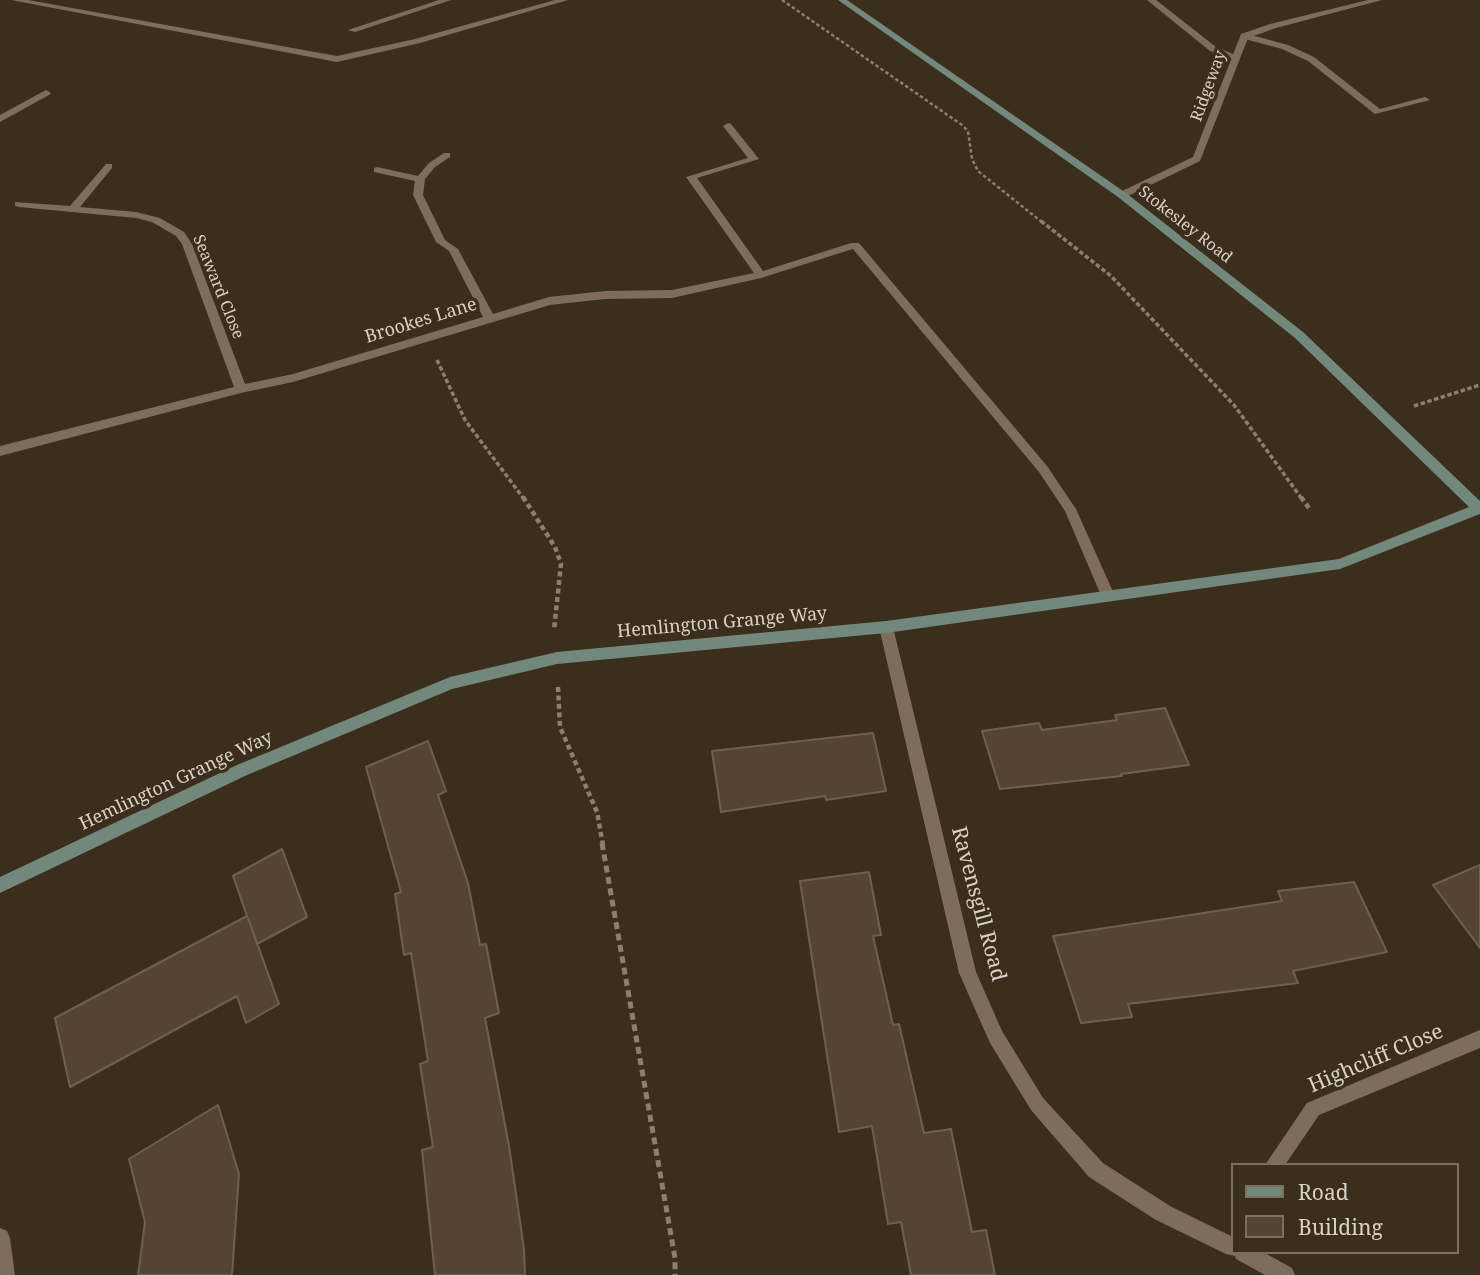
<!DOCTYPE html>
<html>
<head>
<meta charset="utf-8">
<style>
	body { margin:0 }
	#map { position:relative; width:1480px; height:1275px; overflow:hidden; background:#3c2e1d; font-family:"Noto Serif",serif }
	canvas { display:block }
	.legend { position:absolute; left:1231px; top:1163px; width:228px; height:91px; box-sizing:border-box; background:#3c2e1d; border:2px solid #7b6f61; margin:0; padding:9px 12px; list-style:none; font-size:21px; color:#d9d0c6 }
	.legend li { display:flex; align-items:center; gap:14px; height:35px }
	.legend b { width:35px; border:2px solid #7b6f61 }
</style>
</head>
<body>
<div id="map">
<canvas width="1480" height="1275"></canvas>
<ul class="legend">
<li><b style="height:9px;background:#72887c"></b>Road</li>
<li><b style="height:19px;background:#544533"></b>Building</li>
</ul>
</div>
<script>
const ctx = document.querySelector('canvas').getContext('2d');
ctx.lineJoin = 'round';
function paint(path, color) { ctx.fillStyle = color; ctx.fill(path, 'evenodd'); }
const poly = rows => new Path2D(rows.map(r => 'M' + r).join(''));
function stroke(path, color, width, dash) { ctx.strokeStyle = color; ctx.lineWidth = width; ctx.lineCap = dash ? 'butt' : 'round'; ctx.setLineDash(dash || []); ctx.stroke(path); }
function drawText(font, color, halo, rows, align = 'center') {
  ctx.font = font + ' "Noto Serif",serif'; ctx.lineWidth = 7; ctx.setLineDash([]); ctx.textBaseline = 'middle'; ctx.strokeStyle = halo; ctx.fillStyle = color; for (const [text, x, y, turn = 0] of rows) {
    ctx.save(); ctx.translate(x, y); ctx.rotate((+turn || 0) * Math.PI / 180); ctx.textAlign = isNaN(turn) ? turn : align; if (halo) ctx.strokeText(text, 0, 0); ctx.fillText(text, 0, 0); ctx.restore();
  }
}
const building = poly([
	[1165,708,1189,765,1121,774,1122,776,1000,789,982,731,1039,723,1042,730,1117,720,1115,715,1165,708],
	[873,733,886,791,826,800,825,796,721,812,712,751,873,733],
	[428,741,446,791,438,795,468,883,480,945,486,944,499,1013,485,1018,509,1146,524,1249,525,1275,435,1275,422,1150,433,1147,420,1064,428,1061,411,953,404,955,395,894,401,892,366,767,428,741],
	[282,849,307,917,257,944,248,918,279,1004,246,1023,237,996,70,1087,55,1018,247,916,233,876,282,849],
	[1480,865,1480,948,1433,885,1480,865],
	[869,872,881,935,873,936,893,1025,899,1024,924,1133,951,1129,972,1232,986,1230,995,1275,911,1275,901,1222,888,1224,872,1126,839,1132,800,881,869,872],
	[1354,882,1387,952,1293,971,1298,983,1128,1004,1132,1017,1081,1023,1053,936,1282,901,1278,891,1354,882],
	[218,1105,239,1174,232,1275,138,1275,145,1222,129,1159,218,1105]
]);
paint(building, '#544533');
stroke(building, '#6f604d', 2);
stroke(poly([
	[782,0,962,125,968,131,972,159,978,171,1043,223]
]), '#8b7f72', 2.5, [3.5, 2.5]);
stroke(poly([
	[1041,221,1111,276,1234,405,1302,499],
	[437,360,465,420,524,499],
	[1414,406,1480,385]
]), '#8b7f72', 3.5, [4.5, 2.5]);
stroke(poly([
	[523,497,555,547,561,564,554,630],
	[1301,497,1311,511],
	[558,687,560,727,597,812,603,845]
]), '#8b7f72', 4.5, [5, 3.5]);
stroke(poly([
	[602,843,675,1258,675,1275]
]), '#8b7f72', 5, [7, 4.5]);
paint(poly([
	[439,0,451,0,355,32,348,30,439,0],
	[1147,0,1156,0,1216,47,1238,56,1234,59,1210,51,1147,0],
	[1244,33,1288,45,1314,57,1380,109,1425,97,1430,100,1375,114,1308,61,1282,49,1241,38,1240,36,1244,33]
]), '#7d6d5a');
paint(poly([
	[11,0,28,0,337,56,415,39,555,0,568,0,420,43,337,62,11,0],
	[1368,0,1382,0,1276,28,1248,38,1200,161,1126,197,1118,197,1118,193,1193,157,1241,34,1270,24,1368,0],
	[46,90,51,93,49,95,0,122,0,115,46,90],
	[728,123,731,124,759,159,697,178,763,271,851,243,859,243,1047,466,1076,509,1115,596,1113,600,1103,600,1065,511,1039,472,853,249,761,278,672,298,605,299,550,305,293,382,241,393,0,456,0,446,234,387,182,244,176,236,152,222,136,218,19,207,15,206,15,202,70,206,106,164,112,164,112,168,80,207,136,212,160,218,184,232,192,244,245,384,293,374,483,317,449,251,436,242,413,195,415,181,374,172,374,168,377,167,418,176,429,163,444,153,450,153,450,157,435,167,425,179,423,195,445,240,458,249,493,314,549,297,605,291,672,290,754,273,686,177,748,158,723,126,728,123],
	[886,621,891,623,893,627,976,972,1002,1031,1043,1098,1103,1163,1170,1206,1233,1237,1233,1252,1263,1252,1292,1268,1295,1275,1265,1275,1236,1259,1235,1256,1226,1254,1156,1220,1089,1177,1031,1110,990,1043,959,973,879,627,881,623,886,621],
	[1480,1030,1480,1048,1319,1115,1285,1165,1265,1165,1307,1103,1480,1030],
	[0,1228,7,1231,10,1238,15,1275,0,1275,0,1228]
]), '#7d6d5a');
paint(poly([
	[838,0,847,0,1126,193,1303,332,1480,501,1480,514,1340,569,886,633,557,664,452,689,247,775,0,893,0,877,237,765,450,677,557,652,886,621,1339,559,1469,507,1295,338,1118,197,838,0]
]), '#72887c');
drawText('16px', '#d9d0c6', '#3c2e1d', [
	["Ridgeway",1209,86,-70],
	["Stokesley Road",1185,225,38],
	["Seaward Close",218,287,68]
]);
drawText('18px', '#d9d0c6', '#3c2e1d', [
	["Brookes Lane",421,321,-17],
	["Hemlington Grange Way",722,623,-5],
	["Hemlington Grange Way",176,781,-25]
]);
drawText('21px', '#d9d0c6', '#3c2e1d', [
	["Ravensgill Road",978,904,75],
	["Highcliff Close",1376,1059,-23]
]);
</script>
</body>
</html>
